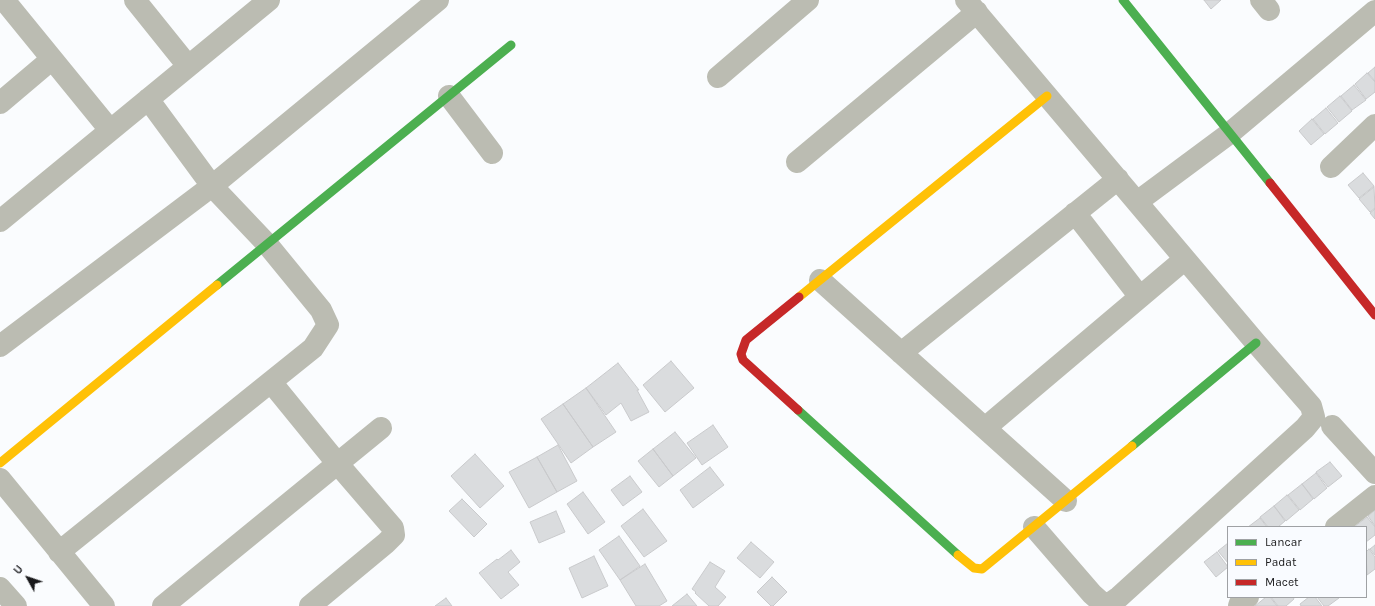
<!DOCTYPE html>
<html>
<head>
<meta charset="utf-8">
<style>
	body { margin:0 }
	#map { position:relative; width:1375px; height:606px; overflow:hidden; background:#fafcfe; font-family:Karla,sans-serif }
	canvas { display:block }
	.legend { position:absolute; left:1227px; top:526px; width:140px; height:72px; box-sizing:border-box; background:#f9fbff; border:1px solid #9fa1a4; margin:0; padding:5px 7px; list-style:none; font-size:12px; color:#19191b }
	.legend li { display:flex; align-items:center; gap:8px; height:20px }
	.legend b { width:20px; border:1px solid #9fa1a4 }
	.north { position:absolute; left:8px; top:558px; width:40px; height:40px; -webkit-text-stroke:3px #f9fbff; paint-order:stroke; rotate:310deg; font-size:11px; font-weight:700; line-height:16px; text-align:center; color:#19191b }
	.north::after { content:''; display:block; margin:auto; width:14px; height:18px; background:#19191b; clip-path:polygon(50% 0,100% 100%,50% 72%,0 100%) }
</style>
</head>
<body>
<div id="map">
<canvas width="1375" height="606"></canvas>
<ul class="legend">
<li><b style="height:5px;background:#4caf50"></b>Lancar</li>
<li><b style="height:5px;background:#ffc107"></b>Padat</li>
<li><b style="height:5px;background:#c62828"></b>Macet</li>
</ul>
<div class="north">U</div>
</div>
<script>
const ctx = document.querySelector('canvas').getContext('2d');
ctx.lineJoin = 'round';
function paint(path, color) { ctx.fillStyle = color; ctx.fill(path, 'evenodd'); }
const poly = rows => new Path2D(rows.map(r => 'M' + r).join(''));
function stroke(path, color, width, dash) { ctx.strokeStyle = color; ctx.lineWidth = width; ctx.lineCap = dash ? 'butt' : 'round'; ctx.setLineDash(dash || []); ctx.stroke(path); }
const building = poly([
	[1204,0,1221,0,1211,9,1204,0],
	[1375,67,1375,81,1368,73,1375,67],
	[1367,73,1375,82,1375,92,1366,99,1355,84,1367,73],
	[1354,85,1366,100,1352,110,1341,96,1354,85],
	[1340,96,1352,111,1339,122,1327,107,1340,96],
	[1326,108,1338,123,1325,134,1313,119,1326,108],
	[1312,119,1324,134,1311,145,1299,131,1312,119],
	[1363,173,1374,186,1359,198,1348,185,1363,173],
	[1374,187,1375,208,1370,212,1359,199,1374,187],
	[1375,209,1375,219,1370,213,1375,209],
	[671,361,694,388,665,412,643,385,671,361],
	[618,363,639,390,637,390,649,412,631,421,621,403,606,415,586,388,618,363],
	[586,388,616,432,593,447,563,404,586,388],
	[563,404,593,447,571,463,541,419,563,404],
	[713,425,728,447,702,465,687,443,713,425],
	[675,432,696,458,673,476,653,449,675,432],
	[558,445,577,481,557,492,537,457,558,445],
	[653,449,673,476,659,487,638,461,653,449],
	[475,454,504,486,480,508,451,476,475,454],
	[537,457,557,492,529,508,509,472,537,457],
	[1330,462,1342,476,1328,487,1316,472,1330,462],
	[710,467,724,485,693,508,680,490,710,467],
	[1316,473,1327,488,1314,499,1302,484,1316,473],
	[630,476,642,492,623,506,611,490,630,476],
	[1302,484,1313,499,1300,510,1288,495,1302,484],
	[583,492,605,522,588,534,567,504,583,492],
	[1287,495,1299,510,1286,521,1274,506,1287,495],
	[462,499,487,524,474,537,449,511,462,499],
	[1274,506,1285,521,1278,527,1268,527,1260,517,1274,506],
	[643,509,667,541,644,557,621,526,643,509],
	[1375,510,1375,526,1368,516,1375,510],
	[556,511,565,532,539,543,530,522,556,511],
	[1367,517,1375,527,1375,535,1366,542,1366,527,1354,527,1367,517],
	[1260,518,1267,527,1248,527,1260,518],
	[619,536,640,566,620,580,599,550,619,536],
	[751,542,774,562,760,578,737,558,751,542],
	[1228,543,1228,563,1218,551,1228,543],
	[1375,545,1375,555,1370,549,1375,545],
	[1369,549,1375,557,1375,569,1367,575,1366,552,1369,549],
	[511,550,520,562,508,572,519,585,501,599,479,573,497,559,498,560,511,550],
	[1217,552,1228,567,1216,577,1204,562,1217,552],
	[594,556,608,586,582,598,569,568,594,556],
	[710,562,725,571,715,587,726,597,718,606,709,606,695,593,696,592,692,589,710,562],
	[645,564,667,601,659,606,636,606,620,580,645,564],
	[772,577,787,592,773,606,771,606,757,592,772,577],
	[687,594,697,606,672,606,687,594],
	[1266,597,1270,597,1277,606,1255,606,1266,597],
	[1271,597,1293,597,1294,599,1286,606,1278,606,1271,597],
	[1309,597,1315,597,1322,606,1301,606,1300,604,1309,597],
	[1317,597,1338,597,1339,598,1328,606,1324,606,1317,597],
	[446,598,452,606,435,606,446,598]
]);
paint(building, '#dadcde');
stroke(building, '#c9cacc', 1);
stroke(poly([
	[4,0,110,130],
	[135,0,188,66],
	[966,0,1256,343,1311,406,1314,417,1305,428,1119,597,1109,604,1101,602,1092,594,1034,527],
	[1261,0,1269,10],
	[718,77,808,0],
	[449,96,492,153],
	[0,103,52,59],
	[797,162,977,12],
	[1331,167,1375,125],
	[1137,202,1230,133,1375,11],
	[1075,213,1140,297],
	[0,221,269,0],
	[820,280,1066,501],
	[0,346,212,186,438,0],
	[901,353,1118,179],
	[271,382,337,463,393,528,394,535,386,543,310,606],
	[1332,426,1375,473],
	[985,428,1185,259],
	[0,479,104,606],
	[1336,527,1375,496],
	[59,552,313,348,328,325,321,310,267,244,212,186,148,99],
	[0,588,16,606],
	[163,606,381,428],
	[1239,606,1240,603,1248,597]
]), '#bbbcb2', 22);
stroke(poly([
	[1123,0,1270,183],
	[217,285,511,45],
	[798,410,958,555],
	[1132,446,1256,343]
]), '#4caf50', 9);
stroke(poly([
	[799,297,1047,96],
	[0,463,217,285],
	[958,555,974,568,982,569,1132,446]
]), '#ffc107', 9);
stroke(poly([
	[1270,183,1375,315],
	[798,410,743,360,741,354,746,340,799,297]
]), '#c62828', 9);
</script>
</body>
</html>
